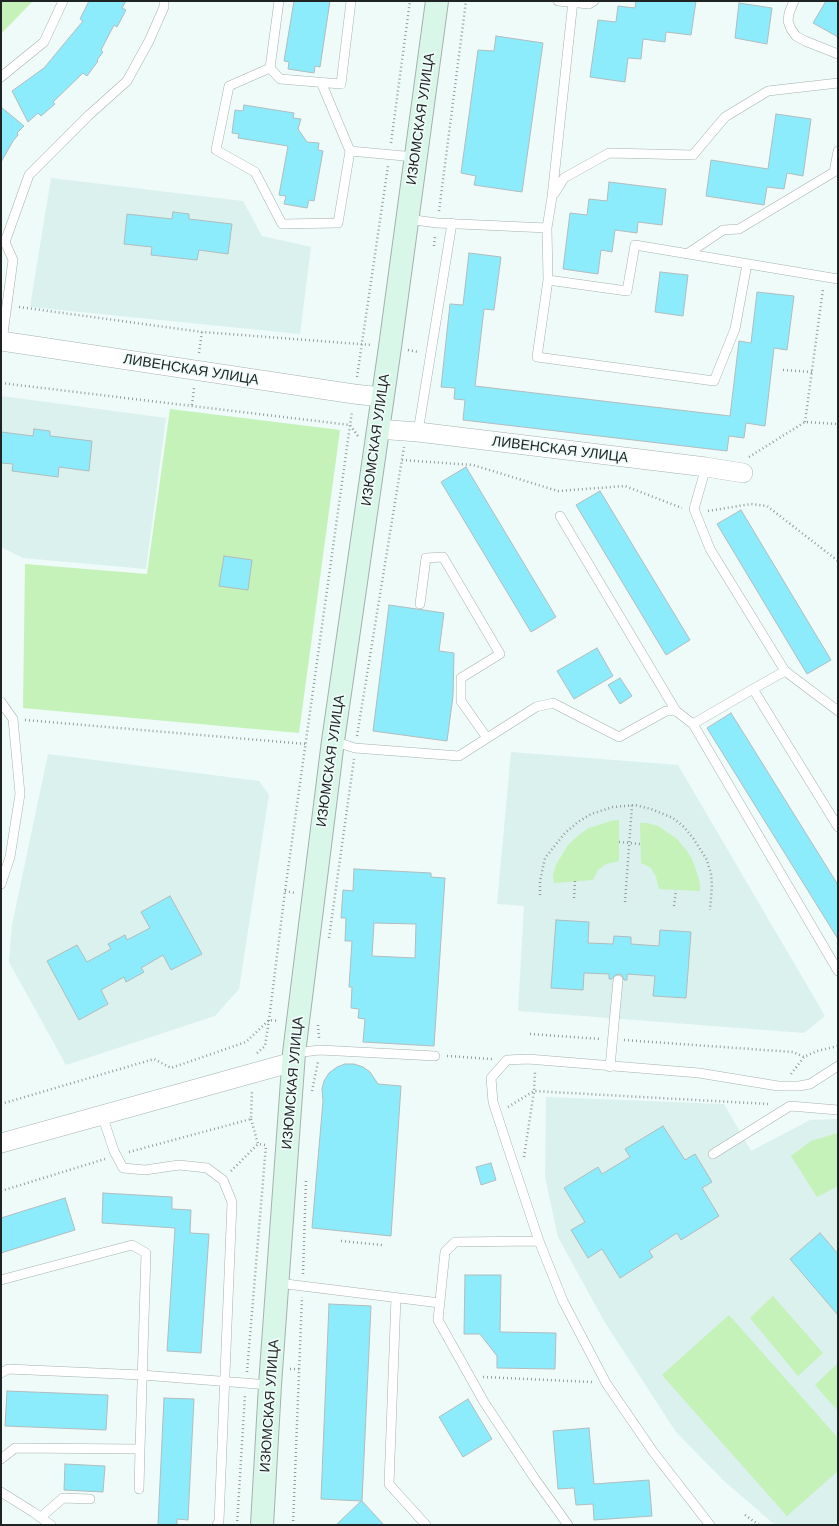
<!DOCTYPE html>
<html>
<head>
<meta charset="utf-8">
<style>
	body { margin:0 }
	#map { position:relative; width:839px; height:1526px; overflow:hidden; background:#eefbf9; font-family:Helvetica,sans-serif }
	canvas { display:block }
	.frame { position:absolute; inset:0; border:2px solid #1f2323; pointer-events:none }
</style>
</head>
<body>
<div id="map">
<canvas width="839" height="1526"></canvas>
<div class="frame"></div>
</div>
<script>
const ctx = document.querySelector('canvas').getContext('2d');
ctx.lineJoin = 'round';
function paint(path, color) { ctx.fillStyle = color; ctx.fill(path, 'evenodd'); }
const poly = rows => new Path2D(rows.map(r => 'M' + r).join(''));
function stroke(path, color, width, dash) { ctx.strokeStyle = color; ctx.lineWidth = width; ctx.lineCap = dash ? 'butt' : 'round'; ctx.setLineDash(dash || []); ctx.stroke(path); }
function drawText(font, color, halo, rows, align = 'center') {
  ctx.font = font + ' Helvetica,sans-serif'; ctx.lineWidth = 3.5; ctx.setLineDash([]); ctx.textBaseline = 'middle'; ctx.strokeStyle = halo; ctx.fillStyle = color; for (const [text, x, y, turn = 0] of rows) {
    ctx.save(); ctx.translate(x, y); ctx.rotate((+turn || 0) * Math.PI / 180); ctx.textAlign = isNaN(turn) ? turn : align; if (halo) ctx.strokeText(text, 0, 0); ctx.fillText(text, 0, 0); ctx.restore();
  }
}
paint(poly([
	[51,178,243,201,262,236,311,247,300,334,30,307],
	[1,396,166,418,146,569,23,558,1,547],
	[511,752,678,765,825,1016,804,1033,518,1011,524,906,497,904],
	[48,754,259,781,269,795,239,989,215,1016,66,1065,9,962,12,925],
	[546,1097,724,1104,751,1151,810,1120,838,1119,838,1525,775,1525,723,1480,676,1432,604,1321,558,1237,545,1177]
]), '#dbf1ed');
paint(poly([
	[1,1,33,1,1,34],
	[170,409,340,430,299,733,23,708,25,564,147,574],
	[619,820,619,861,606,864,598,870,593,880,554,883,553,875,556,865,568,845,580,834,589,828,611,821],
	[640,823,647,823,658,826,677,839,687,851,693,861,700,883,700,891,659,889,656,877,651,868,641,863],
	[838,1133,838,1186,817,1197,791,1156,811,1141],
	[773,1296,823,1353,798,1376,750,1318],
	[729,1315,838,1438,838,1471,787,1516,662,1375],
	[837,1364,838,1365,838,1411,815,1385]
]), '#c4f2b8');
const building = poly([
	[89,1,126,1,122,8,126,10,117,27,114,25,101,50,103,52,97,60,98,61,87,76,83,73,53,102,55,104,41,116,38,113,28,122,12,91,44,68,83,21,80,19,89,1],
	[294,1,330,1,320,67,315,66,314,73,288,69,289,62,284,61,294,1],
	[636,1,696,1,691,35,666,32,665,42,643,39,641,59,628,58,625,82,590,77,598,20,616,22,618,6,635,8,636,1],
	[826,1,838,1,838,37,813,23,826,1],
	[739,3,772,8,767,44,735,38,739,3],
	[496,36,543,43,522,192,474,185,476,176,461,173,478,50,494,51,496,36],
	[244,105,294,113,293,118,301,119,298,129,307,142,319,143,318,150,323,151,314,201,309,200,307,208,284,204,286,196,279,195,288,146,238,138,239,134,232,133,235,110,243,111,244,105],
	[1,107,24,126,17,133,18,135,13,141,1,162,1,107],
	[776,114,811,119,803,176,787,173,784,189,767,187,764,205,706,196,711,160,768,169,776,114],
	[609,182,666,189,662,225,638,222,637,233,615,230,612,252,601,250,598,274,563,269,570,213,587,215,589,199,607,201,609,182],
	[173,212,189,214,189,219,232,224,228,254,199,250,197,260,151,255,152,247,124,244,127,214,172,219,173,212],
	[469,253,501,257,494,310,484,309,475,386,730,416,739,341,751,343,757,292,794,296,787,350,774,348,765,426,746,423,744,438,729,436,727,451,463,420,465,400,454,399,455,388,441,387,450,304,463,305,469,253],
	[660,272,688,275,683,316,655,312,660,272],
	[34,429,50,431,50,436,92,441,89,471,59,467,58,477,12,471,13,464,1,463,1,432,33,436,34,429],
	[466,467,556,617,531,632,441,482,466,467],
	[600,491,690,640,666,655,576,505,600,491],
	[741,510,831,660,807,674,717,524,741,510],
	[224,556,252,560,248,590,219,586,224,556],
	[389,605,444,613,439,651,454,653,453,696,447,741,373,731,389,605],
	[597,648,613,676,574,699,557,671,597,648],
	[620,678,632,696,620,704,608,685,620,678],
	[731,713,838,885,838,939,707,728,731,713],
	[354,869,431,873,431,877,445,878,434,1046,363,1042,365,1019,358,1018,359,1009,351,1008,352,987,349,987,352,941,345,941,346,918,341,918,343,890,353,891,354,869],
	[374,923,416,924,415,958,372,956,374,923],
	[170,896,202,954,171,970,163,955,141,968,144,972,126,982,124,977,101,990,108,1004,79,1020,47,961,77,945,87,962,111,949,108,944,125,935,127,940,150,928,141,912,170,896],
	[556,920,589,922,588,943,613,944,614,936,631,937,631,944,659,946,660,930,691,932,686,998,653,996,655,976,627,974,627,980,624,980,622,975,619,974,615,975,612,979,609,979,609,974,584,973,583,990,551,988,556,920],
	[345,1064,354,1064,363,1067,370,1072,378,1084,401,1086,391,1236,312,1228,323,1101,322,1089,324,1081,329,1073,337,1067,345,1064],
	[663,1126,685,1160,695,1154,712,1182,702,1188,719,1216,681,1240,677,1233,649,1251,653,1257,620,1278,602,1249,588,1258,571,1230,585,1222,564,1188,598,1167,602,1174,630,1157,625,1149,663,1126],
	[491,1163,496,1180,481,1185,476,1167,491,1163],
	[103,1193,172,1197,172,1209,191,1210,190,1233,209,1234,201,1353,167,1351,175,1228,102,1223,103,1193],
	[65,1198,75,1230,1,1253,1,1218,65,1198],
	[820,1233,838,1254,838,1315,790,1259,820,1233],
	[465,1275,501,1275,500,1332,556,1333,555,1369,497,1368,497,1356,480,1334,464,1334,465,1275],
	[329,1304,371,1306,362,1501,384,1525,336,1525,361,1501,321,1499,329,1304],
	[7,1391,108,1395,106,1430,5,1426,7,1391],
	[164,1398,194,1399,188,1520,177,1519,177,1525,158,1525,164,1398],
	[468,1399,492,1439,463,1457,439,1417,468,1399],
	[589,1428,594,1484,649,1480,652,1516,594,1520,593,1504,576,1505,574,1488,558,1489,553,1431,589,1428],
	[65,1464,105,1466,103,1492,64,1490,65,1464]
]);
paint(building, '#8cecfc');
stroke(building, '#b1bcbe', 1);
const lane = poly([
	[351,1,341,84,280,79,270,68,229,86,216,150,255,172,282,224,338,223,350,151,415,157],
	[558,1,589,4,594,1],
	[573,1,552,197,547,228,548,280,627,291,635,245,838,279],
	[794,1,789,13,788,21,791,29,796,36,805,41,838,54],
	[270,68,279,1],
	[1,77,44,42,63,1],
	[321,82,350,151],
	[554,194,564,178,609,153,693,155,725,117,768,91,838,83],
	[407,219,437,223,547,228],
	[1,240,5,242,13,260,2,341],
	[5,242,29,175,89,115,127,81,149,41,164,7,164,1],
	[687,254,723,230,739,229,834,172,838,151],
	[548,280,537,357,714,381,735,329,747,264],
	[418,432,452,223],
	[706,467,694,509,710,549,785,671,838,711],
	[560,516,676,711],
	[420,604,426,558,443,557,500,654,461,678,461,701,487,738],
	[753,689,785,671],
	[1,702,13,719,20,794,10,857,1,884],
	[693,724,753,689,838,827],
	[333,741,355,748,459,756,536,707,553,703,619,737,666,711,676,711,693,724,838,971],
	[294,1053,320,1050,435,1056],
	[610,1067,618,980],
	[102,1115,114,1151,123,1168,145,1170,179,1165,207,1168,223,1180,232,1202,219,1521,217,1525],
	[713,1154,790,1106,838,1110],
	[539,1241,455,1242,445,1252,438,1320,484,1402,535,1479,568,1525],
	[1,1280,132,1245,146,1253,140,1449,15,1448,1,1459],
	[278,1283,440,1303],
	[396,1297,389,1484,426,1525],
	[1,1373,8,1369,142,1375,270,1385],
	[139,1489,140,1449],
	[1,1492,33,1512,51,1525],
	[41,1517,63,1498,90,1499],
	[710,1525,654,1453,606,1383,563,1301,539,1241,508,1148,493,1102,491,1078,507,1060,528,1059,699,1073,778,1086,799,1086,810,1084,838,1066]
]);
const street = poly([
	[1,341,354,394,381,397],
	[377,429,418,432,706,467,743,473],
	[1,1143,293,1062]
]);
const secondary = poly([
	[262,1525,270,1385,294,1053,333,741,390,347,437,1]
]);
stroke(lane, '#a5b1af', 10);
stroke(street, '#a5b1af', 20);
stroke(secondary, '#a5b1af', 24);
stroke(poly([
	[391,143,410,1],
	[439,211,466,1],
	[434,246,435,235],
	[19,307,202,332,372,345],
	[408,350,418,352],
	[199,353,202,332],
	[783,370,812,372],
	[357,377,388,166],
	[1,383,350,425,358,436],
	[192,405,194,388],
	[805,422,823,289],
	[749,457,805,422,838,424],
	[402,460,473,465,558,491,625,486,682,508],
	[708,511,751,504,767,506,838,561],
	[25,720,306,744],
	[357,736,404,447],
	[619,842,640,844],
	[285,891,296,893],
	[540,895,540,881,545,858,565,833,578,822,591,814,613,807,635,805,651,809,673,818,684,827,693,838,707,860,711,874,712,885,710,910],
	[574,898,575,881],
	[625,902,632,805],
	[674,906,676,890],
	[329,938,354,759],
	[318,1025,319,1038],
	[530,1034,601,1039],
	[624,1040,793,1052,804,1057],
	[257,1053,265,1046,269,1020,285,891,352,411],
	[447,1056,492,1059],
	[791,1074,804,1057,817,1051,838,1046],
	[312,1091,318,1062],
	[1,1104,154,1059,171,1068,246,1042,269,1020,279,1021],
	[508,1107,534,1091,768,1104],
	[251,1119,258,1144,266,1145],
	[129,1152,251,1119,252,1090],
	[524,1157,534,1091,535,1072],
	[231,1171,258,1144],
	[1,1191,105,1159],
	[341,1241,382,1245],
	[303,1274,306,1180],
	[290,1369,299,1369],
	[247,1372,266,1145],
	[483,1377,592,1382],
	[745,1515,759,1525],
	[237,1525,245,1394],
	[293,1525,302,1297]
]), '#949d9c', 2.5, [1, 3]);
stroke(lane, '#fff', 9);
stroke(street, '#fff', 19);
stroke(secondary, '#d9f7e9', 22);
drawText('14px', '#1f2323', '#eefbf9', [
	["ИЗЮМСКАЯ УЛИЦА",421,119,-82],
	["ЛИВЕНСКАЯ УЛИЦА",191,370,9],
	["ИЗЮМСКАЯ УЛИЦА",376,440,-82],
	["ЛИВЕНСКАЯ УЛИЦА",560,450,7],
	["ИЗЮМСКАЯ УЛИЦА",331,761,-82],
	["ИЗЮМСКАЯ УЛИЦА",293,1083,-85],
	["ИЗЮМСКАЯ УЛИЦА",270,1406,-86]
]);
</script>
</body>
</html>
